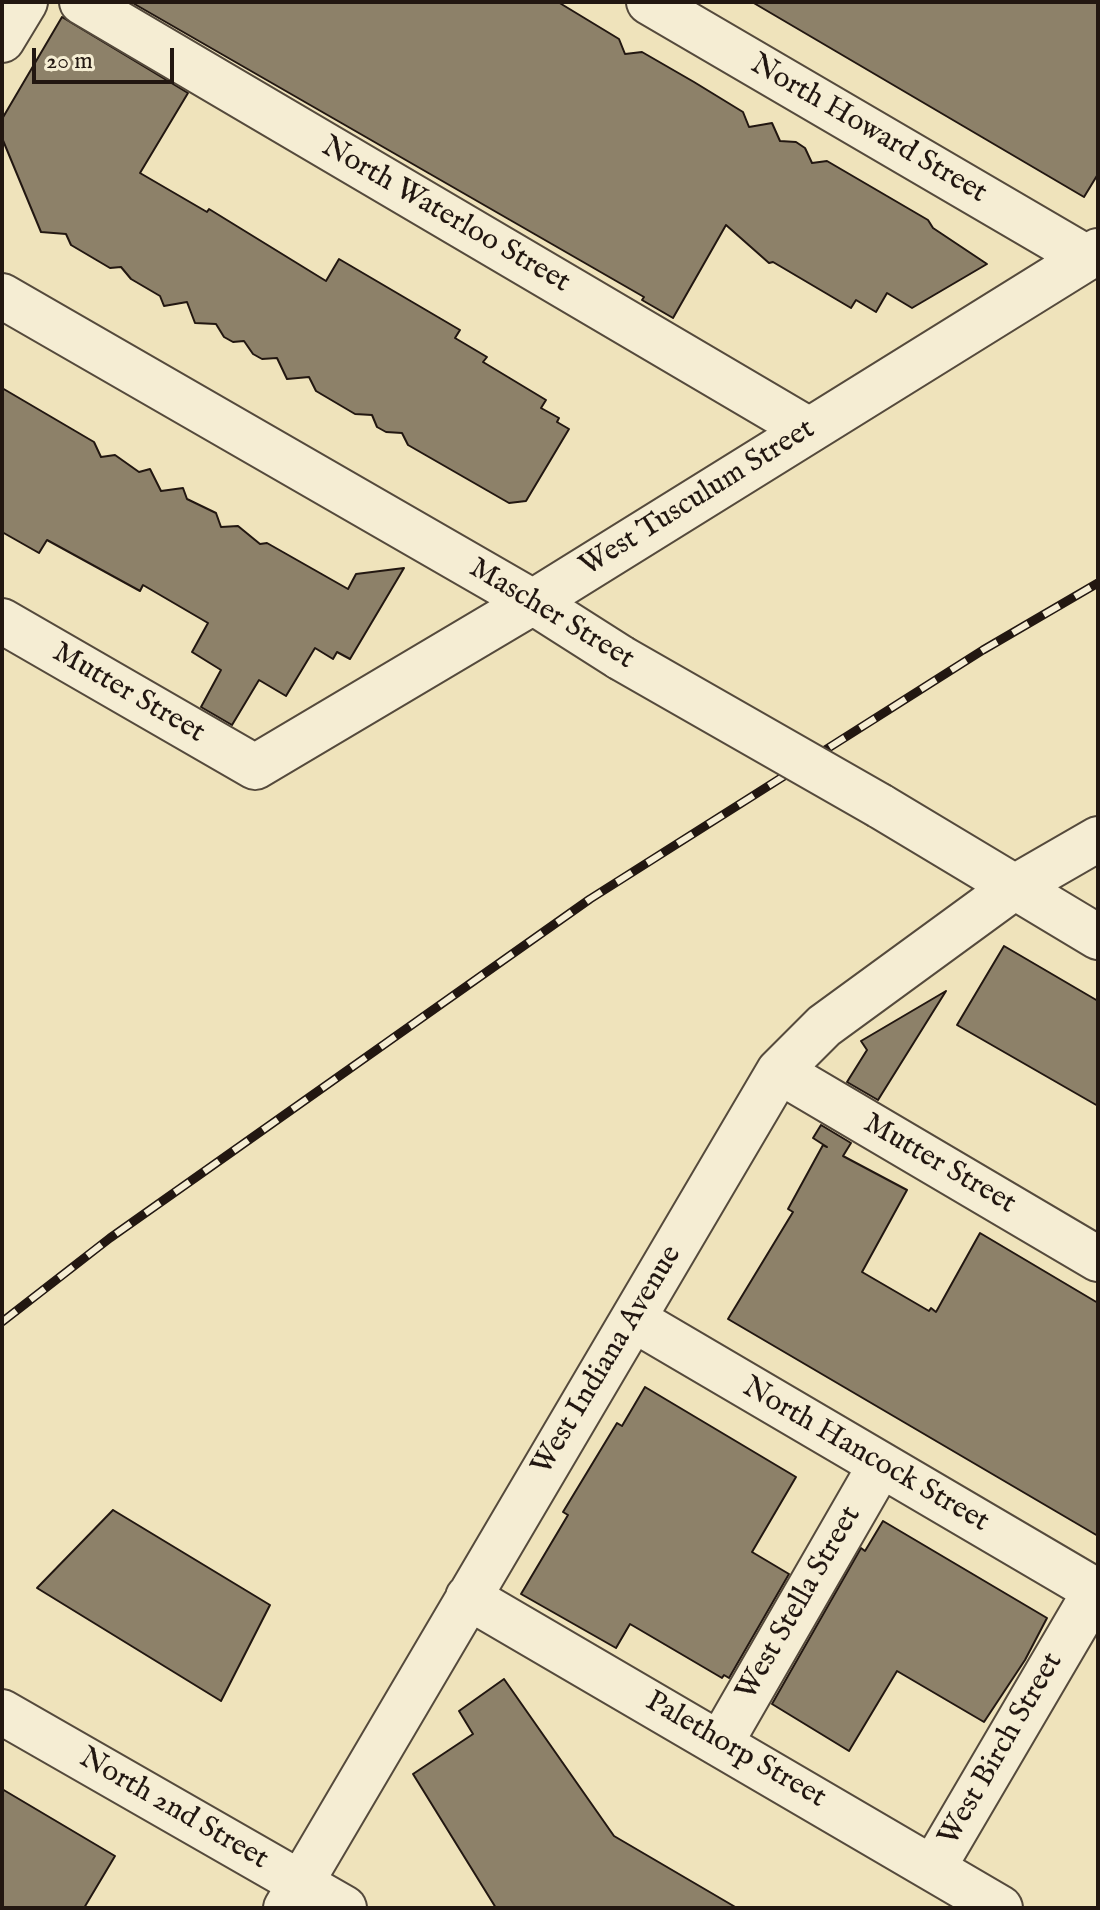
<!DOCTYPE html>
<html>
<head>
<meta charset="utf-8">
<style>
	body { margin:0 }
	#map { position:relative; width:1100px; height:1910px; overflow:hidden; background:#efe3bb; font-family:"IM FELL English",serif }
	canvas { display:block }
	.frame { position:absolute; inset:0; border:4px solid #221711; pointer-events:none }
	.scale { position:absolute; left:32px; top:48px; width:142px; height:36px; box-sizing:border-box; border:4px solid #221711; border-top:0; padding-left:10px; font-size:24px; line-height:28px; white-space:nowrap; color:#221711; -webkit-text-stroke:6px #f5edd3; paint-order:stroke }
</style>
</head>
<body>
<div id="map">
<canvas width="1100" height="1910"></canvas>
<div class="frame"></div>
<div class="scale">20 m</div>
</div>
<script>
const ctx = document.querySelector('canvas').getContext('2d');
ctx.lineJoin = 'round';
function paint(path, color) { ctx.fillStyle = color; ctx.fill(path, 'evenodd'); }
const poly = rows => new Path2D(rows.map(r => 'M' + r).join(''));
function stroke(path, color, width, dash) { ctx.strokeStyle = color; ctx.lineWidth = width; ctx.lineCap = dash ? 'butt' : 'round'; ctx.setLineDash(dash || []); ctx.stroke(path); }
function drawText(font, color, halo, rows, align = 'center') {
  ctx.font = font + ' "IM FELL English",serif'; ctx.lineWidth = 6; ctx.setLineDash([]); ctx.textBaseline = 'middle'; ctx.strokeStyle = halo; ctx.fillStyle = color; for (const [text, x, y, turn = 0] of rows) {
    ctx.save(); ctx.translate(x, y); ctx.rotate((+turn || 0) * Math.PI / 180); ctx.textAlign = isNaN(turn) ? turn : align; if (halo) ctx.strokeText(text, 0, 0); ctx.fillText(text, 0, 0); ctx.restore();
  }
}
const building = poly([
	[131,2,558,2,619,39,625,54,642,52,694,82,743,112,749,127,772,123,780,141,796,142,805,148,812,163,827,161,928,220,933,228,987,264,912,308,887,293,876,312,856,300,851,308,773,262,769,263,726,225,673,318,642,300,644,297,131,2],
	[752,2,1098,2,1098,174,1084,197,752,2],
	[62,17,188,93,140,173,207,212,209,209,326,281,339,259,460,330,455,338,487,357,483,362,546,400,541,408,559,418,557,422,569,429,526,501,509,503,408,445,402,433,386,432,377,427,372,415,355,414,316,391,309,377,287,379,277,358,262,359,253,354,244,341,233,342,224,337,216,324,195,323,187,302,164,306,160,296,131,279,121,267,110,268,71,245,66,234,41,232,2,138,2,119,62,17],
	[2,388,94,442,101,457,115,455,139,472,150,469,161,491,183,488,187,499,216,513,221,527,238,526,260,544,267,543,348,589,356,574,404,568,350,659,337,652,333,659,315,648,286,696,259,680,232,725,201,707,221,670,192,652,208,623,143,585,140,591,47,540,39,553,2,532,2,388],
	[1004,946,1098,1001,1098,1106,957,1025,1004,946],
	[946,991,878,1100,847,1082,867,1050,861,1041,946,991],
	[821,1125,851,1143,843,1156,907,1190,862,1272,929,1311,931,1308,936,1312,980,1233,1098,1303,1098,1536,728,1319,793,1212,788,1209,823,1145,827,1147,813,1138,821,1125],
	[645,1387,796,1477,752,1552,789,1574,729,1678,724,1675,722,1678,630,1624,616,1648,521,1594,568,1515,563,1512,617,1423,622,1426,645,1387],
	[113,1510,270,1605,221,1701,37,1588,113,1510],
	[883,1521,1047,1618,1025,1660,984,1722,897,1671,849,1751,772,1704,861,1548,865,1551,883,1521],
	[504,1679,614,1836,737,1908,496,1908,413,1774,473,1734,459,1711,504,1679],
	[2,1789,115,1856,84,1908,2,1908,2,1789]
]);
paint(building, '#8d8169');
stroke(building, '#221711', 2);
const minor = poly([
	[82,2,809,430],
	[649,2,1087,258],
	[2,40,25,2],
	[2,296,533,602,621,658],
	[2,621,255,767,533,602,1098,251],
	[880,806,1098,937],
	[779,1071,1098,1259],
	[633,1319,1098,1592],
	[468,1597,1000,1908],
	[2,1712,344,1908],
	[721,1742,880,1466],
	[933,1868,1096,1590],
	[286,1908,779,1071,824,1026,1013,888,1098,839]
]);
stroke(minor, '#554a3c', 48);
stroke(minor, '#f5edd3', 44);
const rail = poly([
	[2,1322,110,1238,590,899,983,650,1098,583]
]);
stroke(rail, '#221711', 9);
stroke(rail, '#f5edd3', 6, [18]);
const minorBridge = poly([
	[621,658,880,806]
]);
stroke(minorBridge, '#554a3c', 48, []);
stroke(minorBridge, '#f5edd3', 44);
drawText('30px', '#221711', '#f5edd3', [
	["North Howard Street",868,130,30],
	["North Waterloo Street",445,216,30],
	["West Tusculum Street",698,499,-32],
	["Mascher Street",551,615,31],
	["Mutter Street",128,694,30],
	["Mutter Street",939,1165,30],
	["West Indiana Avenue",608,1361,-59],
	["North Hancock Street",865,1456,30],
	["West Stella Street",800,1604,-60],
	["West Birch Street",1002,1750,-60],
	["Palethorp Street",735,1751,30],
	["North 2nd Street",173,1810,30]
]);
</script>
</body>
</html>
